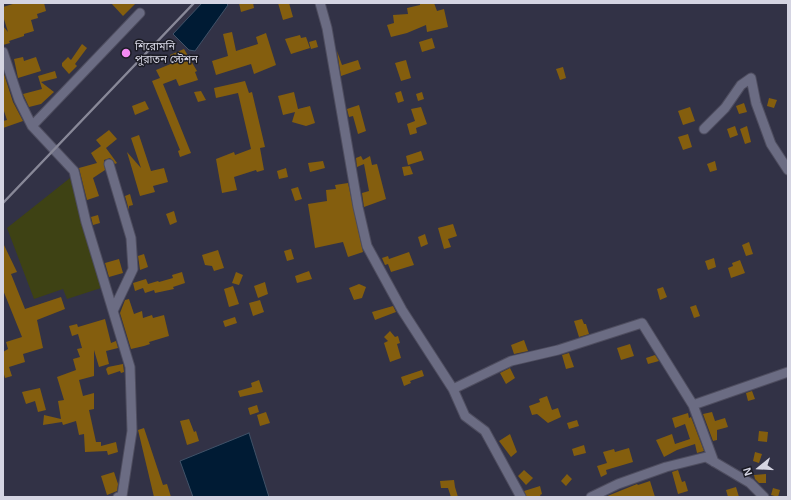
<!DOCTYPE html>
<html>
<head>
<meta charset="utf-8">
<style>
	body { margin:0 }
	#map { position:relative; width:791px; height:500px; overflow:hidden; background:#323246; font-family:Arial,sans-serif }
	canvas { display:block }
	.frame { position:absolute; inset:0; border:4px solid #d4d4e2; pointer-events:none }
	.north { position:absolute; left:739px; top:448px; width:40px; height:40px; -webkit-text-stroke:3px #1b1b24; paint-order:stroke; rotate:252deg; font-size:11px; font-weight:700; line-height:16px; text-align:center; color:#d4d4e2 }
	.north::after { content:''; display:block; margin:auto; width:14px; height:18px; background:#d4d4e2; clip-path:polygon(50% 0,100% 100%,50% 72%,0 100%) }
</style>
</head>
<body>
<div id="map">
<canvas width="791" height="500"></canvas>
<div class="frame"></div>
<div class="north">N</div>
</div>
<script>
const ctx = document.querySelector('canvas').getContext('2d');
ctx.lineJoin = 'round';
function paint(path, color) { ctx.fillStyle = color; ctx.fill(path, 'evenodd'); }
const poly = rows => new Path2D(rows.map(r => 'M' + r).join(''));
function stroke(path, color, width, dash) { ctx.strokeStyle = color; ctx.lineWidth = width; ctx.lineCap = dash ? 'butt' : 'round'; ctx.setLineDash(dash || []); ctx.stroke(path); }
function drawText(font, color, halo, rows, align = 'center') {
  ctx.font = font + ' Arial,"Noto Sans Bengali",sans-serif'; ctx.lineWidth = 3; ctx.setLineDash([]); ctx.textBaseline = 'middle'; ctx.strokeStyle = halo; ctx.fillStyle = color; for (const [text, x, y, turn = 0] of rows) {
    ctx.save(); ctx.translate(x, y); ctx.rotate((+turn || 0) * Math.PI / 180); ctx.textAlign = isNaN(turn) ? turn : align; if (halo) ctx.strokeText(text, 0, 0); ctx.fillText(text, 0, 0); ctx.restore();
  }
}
paint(poly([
	[70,178,101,288,67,299,63,289,34,299,7,228]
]), '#3e4214');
const water = poly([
	[202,3,226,3,228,5,195,51,189,50,173,34,202,3],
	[249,433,269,497,193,497,180,461,249,433]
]);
paint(water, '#001b34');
stroke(water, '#405268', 1);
paint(poly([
	[16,3,44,3,46,11,37,14,38,18,31,20,34,31,24,34,24,36,9,41,10,43,3,45,3,26,8,32,3,16,3,7],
	[111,3,136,3,123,16],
	[239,3,253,3,254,8,241,12],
	[278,3,289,3,293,17,283,20],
	[420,3,434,3,437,11,444,9,448,27,427,32,426,25,407,33,391,37,387,25,394,23,393,15,408,14,407,8,420,5],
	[232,32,236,51,258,44,256,37,266,33,276,65,254,74,251,64,216,75,212,61,228,56,223,34],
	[300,35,301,38,306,37,310,48,291,54,285,39],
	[432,38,435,48,422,52,419,42],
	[316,40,318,47,311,49,309,42],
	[82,44,87,48,75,64,77,66,69,74,62,66,62,63,68,57,71,60],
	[184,49,197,71,195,72,198,80,179,86,176,79,163,84,191,153,180,157,178,151,180,150,152,81,160,78,156,70,173,63,170,55],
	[337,51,342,65,358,60,361,69,341,76],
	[23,57,24,61,36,57,41,71,18,78,14,59],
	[406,60,411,78,401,81,395,63],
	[563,67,566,78,560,80,556,69],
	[3,71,13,102,23,121,3,128,3,121,7,120,3,108],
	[55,71,57,78,41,82,54,92,41,104,29,107,23,94,42,89,38,76],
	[245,81,249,93,252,92,265,147,260,148,264,170,257,172,256,170,234,177,237,190,222,193,216,159,234,152,235,155,251,149,238,93,216,98,214,88],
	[201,91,206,100,198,102,194,92],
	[401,91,404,101,398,103,395,93],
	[294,92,298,109,310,106,315,123,306,126,292,122,295,112,283,115,278,96],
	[422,92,424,99,418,101,416,94],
	[769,98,777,100,774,108,767,106],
	[145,101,149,109,135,115,132,106],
	[744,103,747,112,739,114,736,106],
	[359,105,366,131,358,134,353,116,349,117,347,109],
	[421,107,427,124,416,128,417,133,410,135,407,124,415,121,411,109],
	[690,107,695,121,683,125,678,111],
	[735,126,738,135,730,138,727,129],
	[747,126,751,142,745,144,740,129],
	[109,130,117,139,106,148,117,163,115,164,110,158,104,160,105,170,93,178,99,196,87,200,79,168,97,163,91,153,101,146,96,140],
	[688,134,692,147,683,150,678,137],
	[139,135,151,171,164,168,168,182,153,186,155,192,140,196,127,152,141,168,131,138],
	[421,151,424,160,408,165,406,156],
	[361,156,363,160,370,156,372,165,377,164,386,199,364,207,362,193,369,191,364,164,357,167,356,158],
	[323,161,325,168,310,172,308,163],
	[715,161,717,170,710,172,707,164],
	[410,166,413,174,404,176,402,167],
	[286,168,288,177,279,179,277,171],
	[348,183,363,252,348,257,343,242,315,248,308,204,327,201,326,190,336,189,335,185],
	[298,187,302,199,295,201,291,189],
	[130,194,133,205,129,206,129,210,125,196],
	[174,211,177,222,170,225,166,214],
	[98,215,100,223,93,225,91,217],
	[453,224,457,236,448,239,451,247,444,249,438,228],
	[425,234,428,244,421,247,418,237],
	[749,242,753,254,746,256,742,245],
	[3,243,17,272,11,274,25,309,61,297,65,309,37,320,43,348,23,354,25,362,9,367,12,376,5,378,3,371,3,352,8,349,6,342,22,337,3,290],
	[291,249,294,259,287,261,284,251],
	[218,250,224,268,214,271,212,266,205,265,202,255],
	[409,252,414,265,391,272,388,264,385,265,382,258,388,256,389,259],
	[144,254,148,267,140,270,138,256],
	[714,258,716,267,708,270,705,261],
	[119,259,123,273,109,277,105,263],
	[740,260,745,273,731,278,728,268,733,266,732,263],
	[309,271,312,279,297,283,295,276],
	[182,272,185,283,173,287,174,289,155,293,154,290,145,293,143,288,135,291,133,283,146,279,148,284,158,281,159,282,173,278,172,275],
	[236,272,243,275,239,285,232,283],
	[265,282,268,294,258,298,254,286],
	[359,284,366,287,362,298,354,300,349,288],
	[233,286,239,304,229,307,224,289],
	[663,287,667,297,660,300,657,289],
	[129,299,134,314,142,311,143,318,152,315,153,318,164,315,169,336,149,342,150,344,144,346,131,349,120,313,125,300],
	[260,300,264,312,253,316,249,303],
	[696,305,700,316,694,318,690,307],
	[393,306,396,312,375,320,372,312],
	[235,317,237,323,225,327,223,321],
	[105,319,111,343,116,341,118,348,106,351,109,364,99,367,94,350,94,376,79,380,83,396,94,393,94,409,89,410,96,442,101,442,101,446,116,442,118,452,108,455,107,451,85,452,84,434,79,435,76,421,63,425,62,422,43,425,44,415,61,419,58,401,64,400,57,377,76,370,73,359,80,357,77,349,82,348,78,334,72,336,69,326,77,324,78,327],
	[582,319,584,324,586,324,589,334,579,337,574,321],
	[390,331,395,337,398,336,400,343,397,344,401,358,390,362,384,343,388,341,384,337],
	[524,340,528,351,514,354,511,345],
	[630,344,634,356,621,360,617,348],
	[569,353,574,367,566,369,562,355],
	[655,355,659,361,648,364,646,358],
	[123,364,124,372,121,373,120,371,108,375,106,369,108,367],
	[510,368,515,378,506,384,500,373],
	[422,370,424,376,410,381,411,383,404,386,401,377],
	[259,380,263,392,240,397,238,391,252,387,251,383],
	[40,388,46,410,38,412,35,401,26,404,22,392],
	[752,391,755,399,748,401,746,393],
	[547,396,552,410,558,408,561,417,548,423,537,414,532,415,529,406,540,402,539,399],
	[257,405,259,412,250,415,248,408],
	[266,412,270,423,260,426,257,415],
	[712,412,715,421,725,418,728,427,717,430,717,440,713,441,703,414],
	[688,413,689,418,691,417,704,451,697,453,695,444,677,450,664,457,656,440,672,434,675,444,690,439,685,424,675,428,672,418],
	[189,419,194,432,196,431,199,441,187,445,180,421],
	[577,420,579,426,569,429,567,423],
	[144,428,163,485,167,484,171,497,154,497,138,430],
	[759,431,768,432,767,442,758,441],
	[510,434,517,452,511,457,499,441],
	[584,445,586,453,574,456,572,449],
	[629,448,633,462,606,470,607,474,601,477,597,466,607,463,603,452,614,449,615,452],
	[755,452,762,454,759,463,753,461],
	[524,470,533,478,526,485,518,476],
	[678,470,682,482,685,481,688,491,678,494,672,472],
	[114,472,118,484,117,491,107,495,101,476],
	[567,474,572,479,566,486,561,481],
	[766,474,766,483,759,483,755,479,754,475],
	[454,480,455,487,458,497,451,497,448,488,441,488,440,481],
	[650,481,655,497,605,497,637,484,638,485],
	[540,486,542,494,540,495,541,497,527,497,524,491],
	[736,487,739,497,728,497,726,490],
	[773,488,780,490,778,497,771,495]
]), '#845e0e');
const minor = poly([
	[320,3,327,28,358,207,367,246,402,310,453,389,465,416,485,431,521,497],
	[3,52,19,100,32,126,74,171,86,222,130,367,132,431,122,496,118,497],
	[32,126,140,13],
	[704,129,725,108,741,85,751,78,756,103,771,144,788,170],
	[109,164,131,238,133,269,113,311],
	[453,389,511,361,558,350,642,323,693,405],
	[714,462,693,405,788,372],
	[591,497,618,484,666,467,706,457,750,483,764,497]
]);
stroke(minor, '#4e4d5f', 11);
stroke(minor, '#6b6c83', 9);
stroke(poly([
	[3,203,194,3]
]), '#888898', 2.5);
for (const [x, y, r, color] of [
	[126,53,5,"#f38af2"]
]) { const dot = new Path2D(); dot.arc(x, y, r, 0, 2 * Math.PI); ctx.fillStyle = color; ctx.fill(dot); stroke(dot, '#1b1b24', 1.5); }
drawText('11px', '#d4d4e2', '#1b1b24', [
	["শিরোমনি",135,47],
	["পুরাতন স্টেশন",135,60]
], 'left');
</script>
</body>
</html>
